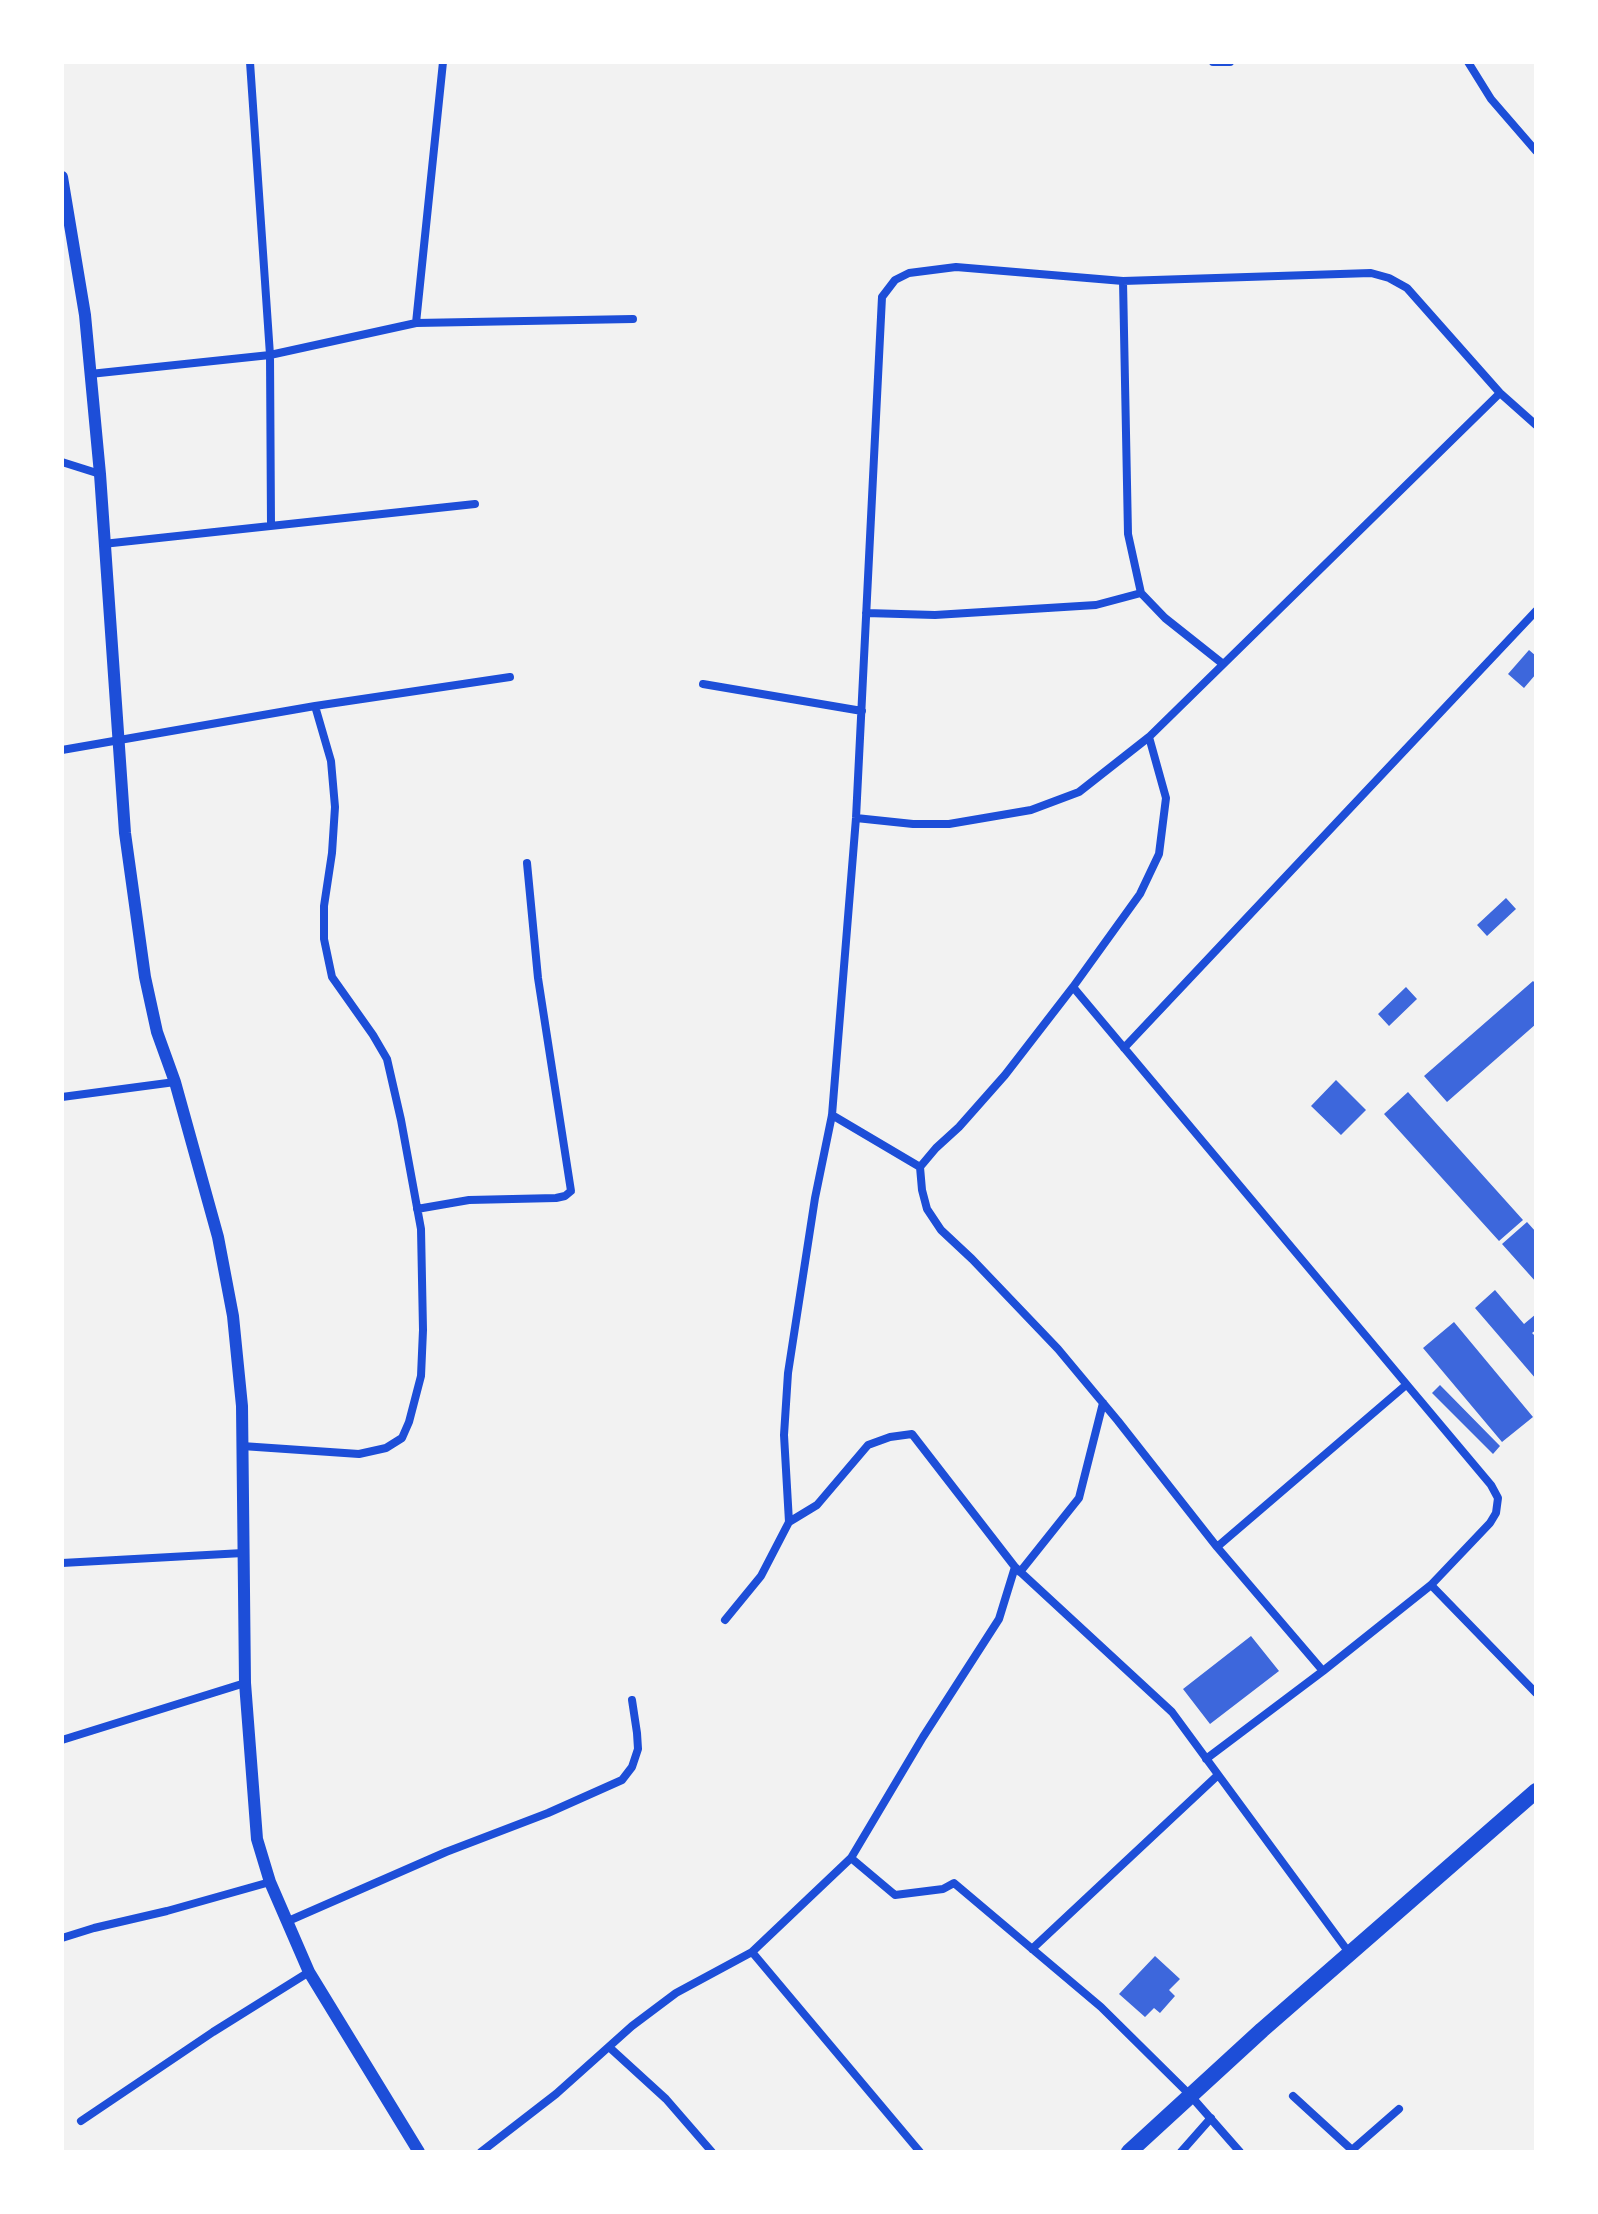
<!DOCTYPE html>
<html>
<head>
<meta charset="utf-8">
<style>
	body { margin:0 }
	#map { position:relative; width:1598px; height:2214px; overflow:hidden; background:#f2f2f2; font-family:Bitter,serif }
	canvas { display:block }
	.frame { position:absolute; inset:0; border:64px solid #fff; pointer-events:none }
</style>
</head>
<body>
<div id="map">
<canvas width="1598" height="2214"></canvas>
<div class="frame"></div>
</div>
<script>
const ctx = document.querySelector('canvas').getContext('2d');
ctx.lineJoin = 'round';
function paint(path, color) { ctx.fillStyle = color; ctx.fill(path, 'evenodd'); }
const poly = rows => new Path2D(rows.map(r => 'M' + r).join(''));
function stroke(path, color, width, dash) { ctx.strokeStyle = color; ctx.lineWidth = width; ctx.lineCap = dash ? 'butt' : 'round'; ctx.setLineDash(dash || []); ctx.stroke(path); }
paint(poly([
	[1529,650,1536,656,1536,674,1524,688,1508,674],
	[1506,898,1516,909,1487,936,1477,925],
	[1533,981,1536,984,1536,1024,1447,1102,1424,1076],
	[1406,987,1417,999,1389,1026,1378,1014],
	[1336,1080,1366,1110,1341,1135,1311,1106],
	[1408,1092,1523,1220,1499,1241,1384,1114],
	[1527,1222,1536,1232,1536,1282,1502,1244],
	[1495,1290,1524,1324,1536,1314,1536,1330,1532,1333,1536,1337,1536,1379,1475,1308],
	[1454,1322,1533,1417,1502,1442,1423,1348],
	[1440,1385,1500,1446,1493,1454,1432,1393],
	[1251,1636,1279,1671,1210,1724,1183,1689],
	[1155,1956,1180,1979,1169,1990,1175,1996,1160,2013,1154,2008,1145,2017,1119,1994]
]), '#3d67dc');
stroke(poly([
	[250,62,270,355,271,526],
	[1213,62,1230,62],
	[1468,62,1491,99,1536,151],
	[1123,281,1128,534,1141,593,1165,618,1223,664],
	[416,323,443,62],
	[90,374,270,355,416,323,633,319],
	[62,462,100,474],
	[103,544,475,504],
	[866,613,935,615,1096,605,1141,593],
	[703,684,862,711],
	[62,750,315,706,510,677],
	[856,818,913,824,949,824,1031,810,1079,792,1149,737,1500,393],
	[1073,987,1491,1485,1498,1498,1496,1513,1490,1523,1431,1585,1323,1671,1206,1759],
	[1124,1048,1536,611],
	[62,1097,175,1082],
	[832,1115,920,1167,936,1148,959,1127,1005,1075,1073,987,1140,894,1159,854,1166,798,1149,737],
	[920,1167,922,1190,927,1209,941,1230,972,1259,1058,1349,1118,1421,1217,1547,1323,1671],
	[417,1209,469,1200,556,1198,565,1196,571,1191,538,978,527,863],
	[242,1446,359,1454,386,1448,402,1438,409,1422,421,1376,423,1330,421,1229,401,1120,387,1059,373,1035,332,977,324,939,324,906,332,853,335,807,331,761,315,706],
	[789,1522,784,1435,788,1373,815,1198,832,1115,856,818,882,297,895,280,909,273,956,267,1123,281,1371,273,1389,278,1407,288,1500,393,1536,425],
	[1217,1547,1406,1385],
	[62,1563,243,1553],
	[1020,1572,1079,1498,1103,1403],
	[1431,1585,1536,1693],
	[725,1620,761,1576,789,1522,817,1505,868,1445,890,1437,912,1434,1015,1567,1172,1712,1350,1954],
	[62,1740,245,1683],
	[851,1858,895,1895,943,1889,954,1883,1101,2007,1190,2095,1240,2152],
	[286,1922,446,1852,548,1813,622,1780,632,1767,638,1749,637,1733,632,1700],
	[62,1938,94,1928,167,1911,270,1882],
	[1032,1949,1218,1775],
	[752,1952,920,2152],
	[609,2047,666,2099,712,2152],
	[1293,2096,1352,2150,1350,2152],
	[81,2121,213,2032,309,1972],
	[481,2152,556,2094,632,2026,676,1993,752,1952,851,1858,923,1737,999,1619,1015,1567],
	[1181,2152,1211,2118],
	[1354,2152,1352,2150,1399,2109]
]), '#1d4ed8', 8);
stroke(poly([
	[62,177,85,315,100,474,125,833,145,977,157,1032,175,1082,218,1237,233,1316,242,1406,245,1683,257,1839,270,1882,309,1972,419,2152]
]), '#1d4ed8', 12);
stroke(poly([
	[1129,2152,1262,2030,1536,1791]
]), '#1d4ed8', 16);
</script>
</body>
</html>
